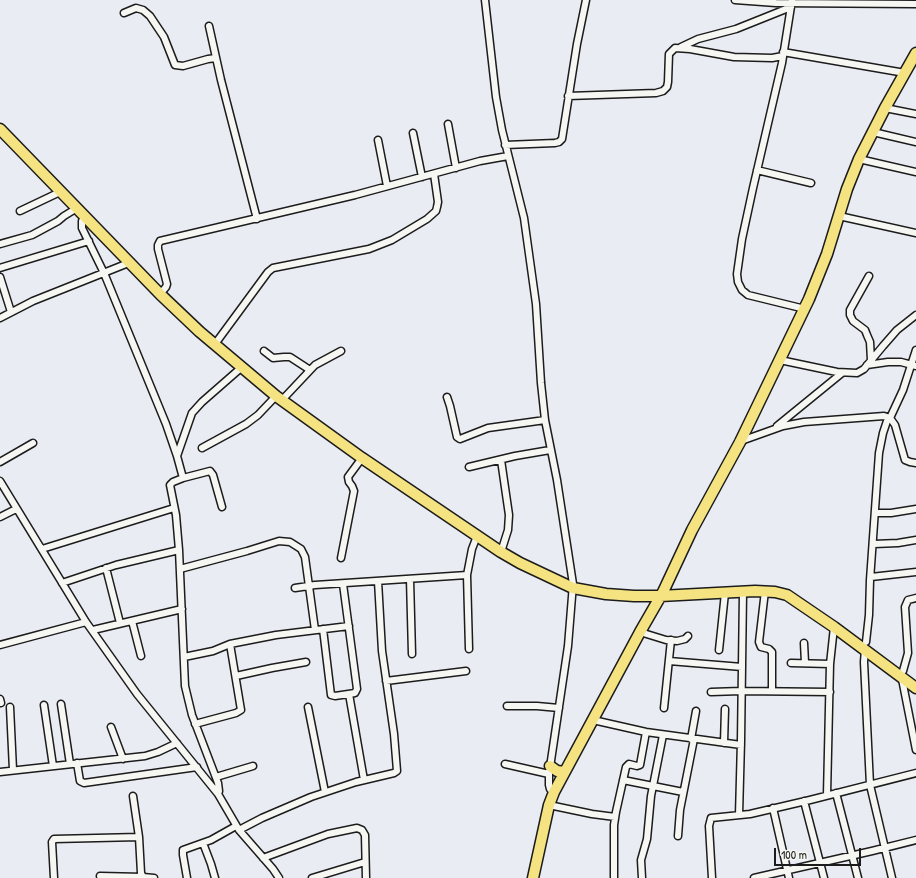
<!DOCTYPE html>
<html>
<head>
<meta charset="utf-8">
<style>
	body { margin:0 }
	#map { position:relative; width:916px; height:878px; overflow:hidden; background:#e9ecf3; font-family:"Patrick Hand",sans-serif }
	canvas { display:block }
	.scale { position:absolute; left:774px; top:848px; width:87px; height:18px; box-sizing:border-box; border:2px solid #1c1c1c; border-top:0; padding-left:5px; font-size:12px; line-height:14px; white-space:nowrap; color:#1c1c1c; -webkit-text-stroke:3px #f6f6f2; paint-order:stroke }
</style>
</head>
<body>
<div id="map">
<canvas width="916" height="878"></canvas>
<div class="scale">100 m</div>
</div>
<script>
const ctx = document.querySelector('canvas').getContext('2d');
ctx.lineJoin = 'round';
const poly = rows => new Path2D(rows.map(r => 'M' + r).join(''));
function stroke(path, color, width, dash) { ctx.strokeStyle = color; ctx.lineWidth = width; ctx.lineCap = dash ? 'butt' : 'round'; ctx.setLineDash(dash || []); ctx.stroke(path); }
const minor = poly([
	[485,0,496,97,502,130,524,218,536,304,541,383,545,420,557,480,573,584,568,646,549,774,549,785,550,789,554,792],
	[735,0,776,3,916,4],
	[792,0,782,63,753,188,742,239,737,274,738,282,742,290,748,295,805,309],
	[124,13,136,8,143,10,150,16,164,37,175,65,183,66,208,59,216,58],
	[209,26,221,80,257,219],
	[681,47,698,39,736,29,791,7],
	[783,52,905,73],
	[568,96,656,93,663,91,667,87,668,82,669,54,675,48,690,49,734,57,772,58,783,56],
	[885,108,916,114],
	[448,124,456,168],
	[873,132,916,142],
	[413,133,422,177],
	[378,140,387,186],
	[505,145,555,143,559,142,562,139,577,44,586,0],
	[859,159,916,172],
	[757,170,811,183],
	[20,211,60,192],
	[85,215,82,221,82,228,104,273,166,424,177,456,183,478],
	[839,216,916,233],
	[0,244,32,235,58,221,64,216,77,208],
	[0,268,89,241],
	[869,276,850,310,850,315,853,321,865,330,867,335,870,342,871,360],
	[0,277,11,312],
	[160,294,166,287,167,284,158,249,158,245,160,241,355,195,480,161,508,156],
	[0,318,33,301,131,262],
	[215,344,268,272,273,268,369,249,392,240,427,219,436,211,437,207,438,202,434,174],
	[264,351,273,358,284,357,290,357,310,370],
	[780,360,837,372,857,373,864,369,883,346,897,330,916,315],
	[867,365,888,362,901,362,916,366],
	[447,397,450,406,457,437,460,439,488,428,545,420],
	[282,400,315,365,341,351],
	[777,426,842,373],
	[741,441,783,426,804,422,884,416,890,418,895,425,905,460,910,462,916,463],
	[202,448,246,424,258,415,276,396],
	[177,456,192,413,202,402,242,367],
	[0,462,33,443],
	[469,467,515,456,550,450],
	[0,481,86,622,137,694,218,794,239,830,273,869,279,878],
	[875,513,891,513,916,509],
	[0,517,16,509],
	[874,544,898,543,916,540],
	[42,549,174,508],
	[501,552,508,530,509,515,501,460],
	[341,558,354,491,352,486,349,482,348,477,362,458],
	[106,568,120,623],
	[180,569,247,551,279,541,290,542,301,549,305,557,315,630],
	[871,577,916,572],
	[410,579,412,654],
	[62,583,116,565,179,550],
	[295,588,315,585,467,575],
	[765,591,759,642,761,647,769,649,772,652,772,691],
	[132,621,141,656],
	[323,629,331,695,335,696,355,693,357,689,343,584],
	[93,630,182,609],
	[640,632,666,640,677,641,685,639,688,636],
	[866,642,869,615,870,580,879,453,883,433,887,421,890,418,903,390,916,350],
	[804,643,805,663],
	[0,645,86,622],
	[469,649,467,575,472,549,477,536],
	[865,649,864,662,870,785,892,878],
	[719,650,725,593],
	[184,657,213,651,230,644,276,635,349,626],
	[669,661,742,667],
	[791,663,830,664],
	[903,671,908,653,905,607,908,600,916,598],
	[236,676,272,668,306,662],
	[902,679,916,750],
	[386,681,466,671],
	[711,692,741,691,830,692],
	[349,694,364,780],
	[0,699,1,703],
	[61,704,70,764],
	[44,705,53,766],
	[507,706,537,706,559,708],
	[10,707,13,770],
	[308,707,325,792],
	[664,708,671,640],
	[593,720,646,732,741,745],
	[195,724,236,713,241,710,230,644],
	[111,727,123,759],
	[691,739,696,711],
	[724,743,725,709],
	[77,763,80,781,84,783,197,767],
	[505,764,549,774],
	[0,772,145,756,158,752,177,743],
	[216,777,253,766],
	[623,780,683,792],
	[836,793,858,878],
	[218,794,219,791,218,783,192,715,185,686,179,550,176,515,170,485,173,482,183,478,210,471,213,475,222,507],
	[827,795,830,664,834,627],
	[133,796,139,837,141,873,143,877,154,878],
	[804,801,824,878],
	[549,805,592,814,615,817],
	[773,808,789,878],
	[739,815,741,741,743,592],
	[239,830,262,818,311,797,356,782,394,773,397,771,394,734,382,651,378,581],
	[678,836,680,810,694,739],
	[203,843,211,864,215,878],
	[263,858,328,834,357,828,362,830,365,835,366,878],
	[100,876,143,877],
	[54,878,52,842,54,839,139,837],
	[187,878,183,855,183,850,211,840,236,826],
	[312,878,365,862],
	[614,878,614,825,616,812,626,767,629,764,637,766,640,765,646,732],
	[642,878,641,860,647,839,651,796,663,735],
	[712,878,709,826,711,818,750,814,810,800,916,773],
	[754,878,872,851,916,840]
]);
const primary = poly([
	[0,129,160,294,200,332,276,396,362,458,501,552,520,563,573,588,606,594,634,596,660,596,755,591,775,592,787,595,834,627,916,688],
	[550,766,557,771,564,772],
	[533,878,549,805,554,792,640,632,663,592,692,530,740,442,809,299,827,254,847,189,859,159,885,108,916,53]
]);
stroke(minor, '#1c1c1c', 9);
stroke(primary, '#1c1c1c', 13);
stroke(minor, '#f6f6f2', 6);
stroke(primary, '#f5e382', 10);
</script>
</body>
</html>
